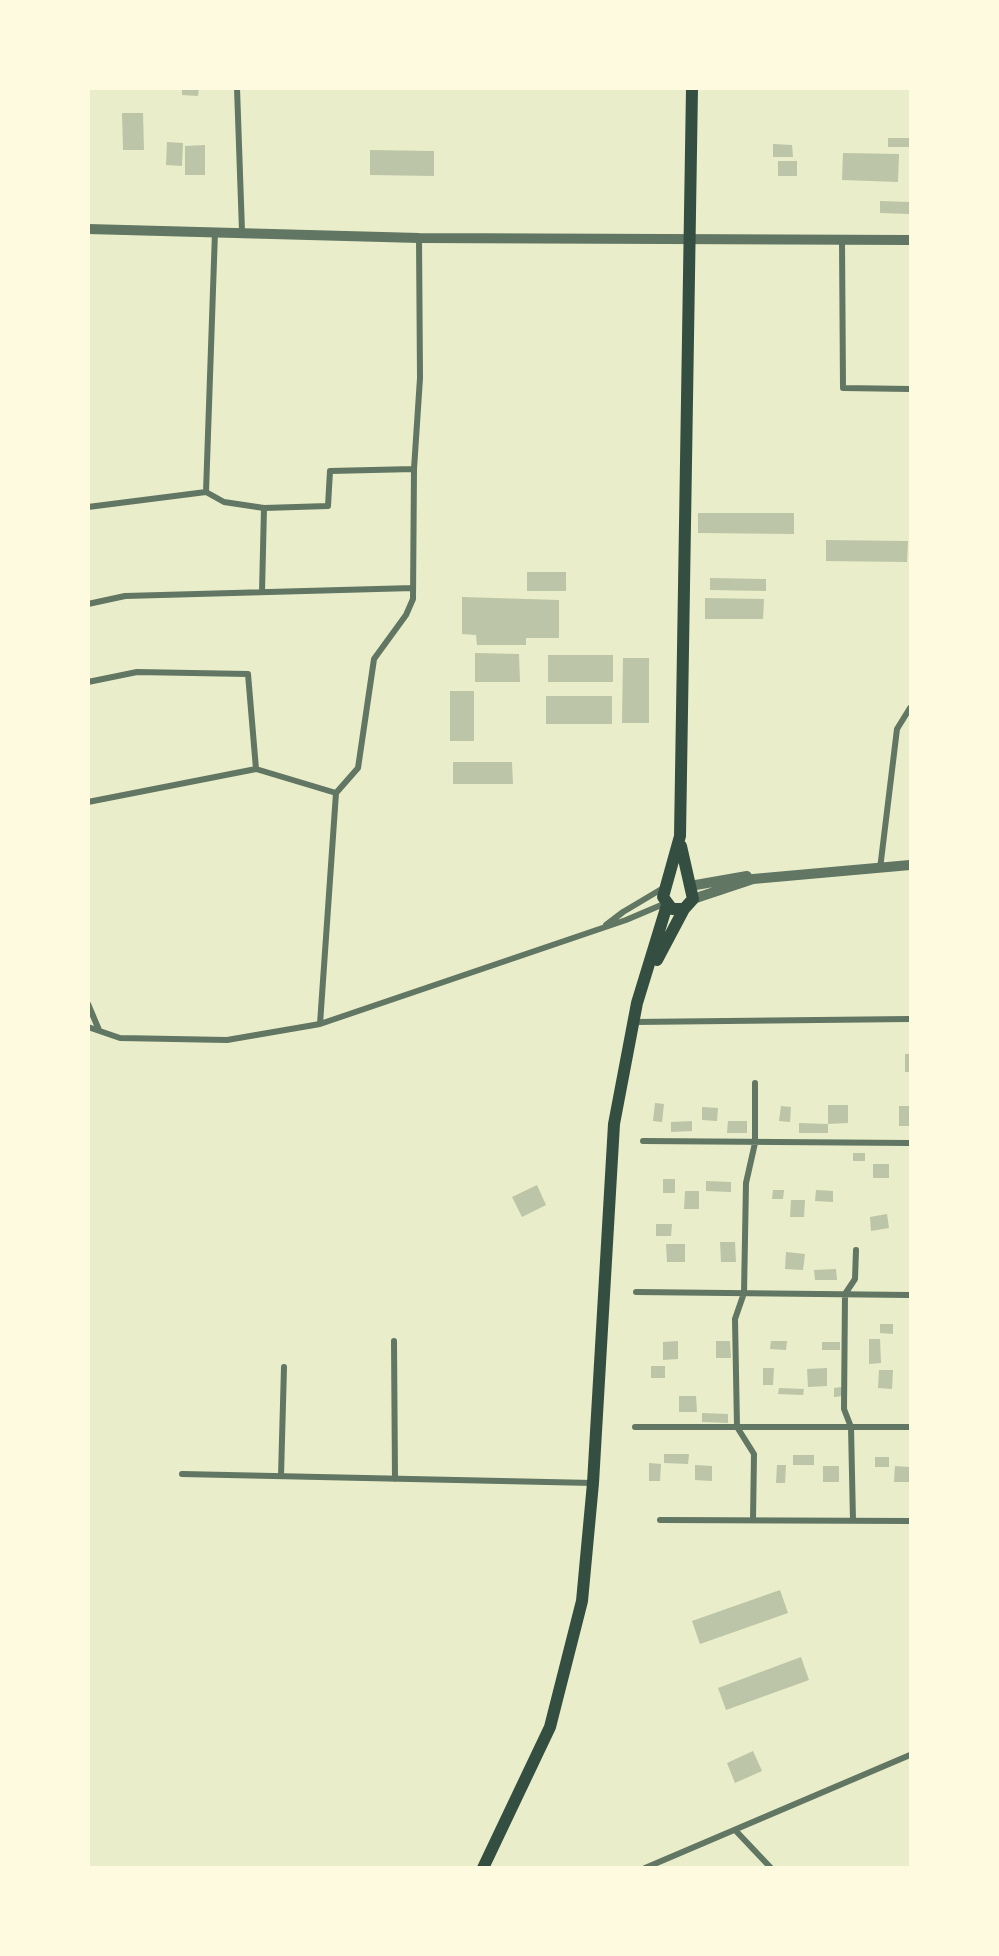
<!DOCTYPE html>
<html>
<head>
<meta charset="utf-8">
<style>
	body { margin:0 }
	#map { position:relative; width:999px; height:1956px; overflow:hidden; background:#e9edc9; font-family:Inter,sans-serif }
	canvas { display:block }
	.frame { position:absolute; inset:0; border:90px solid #fefae0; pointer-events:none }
</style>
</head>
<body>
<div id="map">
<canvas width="999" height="1956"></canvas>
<div class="frame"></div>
</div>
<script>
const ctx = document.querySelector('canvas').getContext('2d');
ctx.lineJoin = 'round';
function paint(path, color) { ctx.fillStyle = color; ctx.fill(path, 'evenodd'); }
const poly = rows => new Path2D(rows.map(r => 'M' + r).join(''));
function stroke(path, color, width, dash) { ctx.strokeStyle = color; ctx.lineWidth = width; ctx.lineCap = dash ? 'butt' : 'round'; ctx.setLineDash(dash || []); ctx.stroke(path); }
paint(poly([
	[182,88,199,88,198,96,182,95],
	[122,113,143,113,144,150,123,150],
	[888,138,910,138,910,147,888,147],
	[167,142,183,143,182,166,166,165],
	[773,144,792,145,793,157,773,157],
	[205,145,205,175,185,175,185,146],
	[370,150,434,151,434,176,370,175],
	[843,153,899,154,898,182,842,180],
	[778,161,797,161,797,176,778,176],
	[880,201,910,202,909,214,880,213],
	[698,513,794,513,794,534,698,533],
	[826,540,908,541,907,562,826,561],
	[527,572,566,572,566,591,527,591],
	[710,578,766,579,766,591,710,590],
	[462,597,559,600,559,638,526,638,526,645,477,645,476,635,462,634],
	[705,598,764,599,763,619,705,619],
	[475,653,519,654,520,682,475,682],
	[548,655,613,655,613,682,548,682],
	[623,658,649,658,649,723,622,723],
	[450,691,474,691,474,741,450,741],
	[546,696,612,696,612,724,546,724],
	[453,762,512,762,513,784,453,784],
	[905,1054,910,1054,910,1072,905,1072],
	[655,1103,664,1104,662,1122,653,1121],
	[828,1105,848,1105,848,1123,828,1124,828,1133,799,1133,799,1123,828,1124],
	[781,1106,791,1107,790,1122,779,1121],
	[899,1106,909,1106,909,1126,899,1126],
	[702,1107,718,1108,717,1121,702,1120],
	[692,1121,692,1131,671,1132,671,1122],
	[728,1121,747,1121,747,1133,727,1133],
	[853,1153,865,1153,865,1161,853,1161],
	[873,1164,889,1164,889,1178,873,1178],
	[663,1179,675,1179,675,1193,663,1193],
	[706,1181,731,1182,731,1192,706,1191],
	[537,1185,546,1205,522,1217,512,1197],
	[773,1190,784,1190,783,1199,772,1199],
	[816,1190,833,1191,833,1202,815,1201],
	[685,1191,699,1191,699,1209,684,1209],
	[791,1200,805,1200,804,1217,790,1217],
	[887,1214,889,1228,871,1231,870,1217],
	[656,1224,672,1224,671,1236,656,1236],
	[720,1242,735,1242,736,1262,721,1262],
	[666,1244,685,1244,685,1262,667,1262],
	[786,1252,805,1254,803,1270,785,1269],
	[836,1269,837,1280,815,1280,814,1270],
	[880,1324,893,1324,893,1334,880,1333],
	[869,1339,880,1339,881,1363,869,1364],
	[678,1341,678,1359,663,1360,663,1342],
	[716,1341,730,1341,731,1358,716,1358],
	[771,1341,787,1341,786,1350,770,1349],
	[822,1342,840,1342,840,1350,822,1350],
	[651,1366,665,1366,665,1378,651,1378],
	[763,1368,774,1368,773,1385,763,1385],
	[827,1368,827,1386,808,1387,807,1369],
	[879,1370,893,1370,892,1389,878,1388],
	[842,1387,843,1396,834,1397,834,1388],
	[779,1388,804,1389,803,1395,778,1394],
	[679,1396,696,1396,697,1412,679,1412],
	[702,1413,728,1414,728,1423,702,1422],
	[664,1454,689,1454,688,1464,664,1463],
	[793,1455,814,1455,814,1465,793,1465],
	[875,1457,889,1457,889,1467,875,1467],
	[649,1463,661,1464,660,1481,649,1481],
	[695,1465,712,1466,712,1481,695,1480],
	[777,1465,786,1465,785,1483,776,1483],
	[823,1466,839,1466,839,1482,823,1482],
	[895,1466,910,1467,910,1482,894,1482],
	[780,1590,788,1613,700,1644,692,1621],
	[801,1657,809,1680,726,1710,718,1688],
	[753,1751,762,1771,735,1783,727,1763]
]), '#bcc5a7');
stroke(poly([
	[237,88,242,231],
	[842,241,843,388,910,389],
	[206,492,224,502,264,508,328,506,330,471,414,469],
	[88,507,206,492,215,232],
	[262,592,264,508],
	[88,604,125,596,413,588],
	[88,682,137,672,248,674,256,769],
	[88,802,256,769,336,793],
	[880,869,897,729,910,708],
	[606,925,623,912,665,887],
	[88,1004,99,1030],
	[634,1022,910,1019],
	[320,1024,336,793,358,768,374,659,406,615,413,599,414,469,420,378,419,238],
	[88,1027,120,1038,227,1040,320,1024,626,920,666,903],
	[643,1141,910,1143],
	[636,1292,910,1295],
	[394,1341,395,1479],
	[635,1427,910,1427],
	[182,1474,593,1483],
	[281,1476,284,1367],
	[660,1520,910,1521],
	[753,1520,754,1454,737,1427,735,1319,744,1293,746,1183,755,1143,755,1083],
	[853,1521,851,1427,844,1409,845,1294,855,1279,856,1250],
	[736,1831,771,1868],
	[645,1868,910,1755]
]), '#617663', 6);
stroke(poly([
	[88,229,419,238,910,240],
	[690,886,747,876],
	[693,899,753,879,910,865]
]), '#617663', 10);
stroke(poly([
	[684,909,672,909,663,897,680,836,692,88],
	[657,960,684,909,693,899,681,846],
	[483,1868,550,1727,582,1601,593,1483,614,1124,637,1003,667,905]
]), '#344e41', 12);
</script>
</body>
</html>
